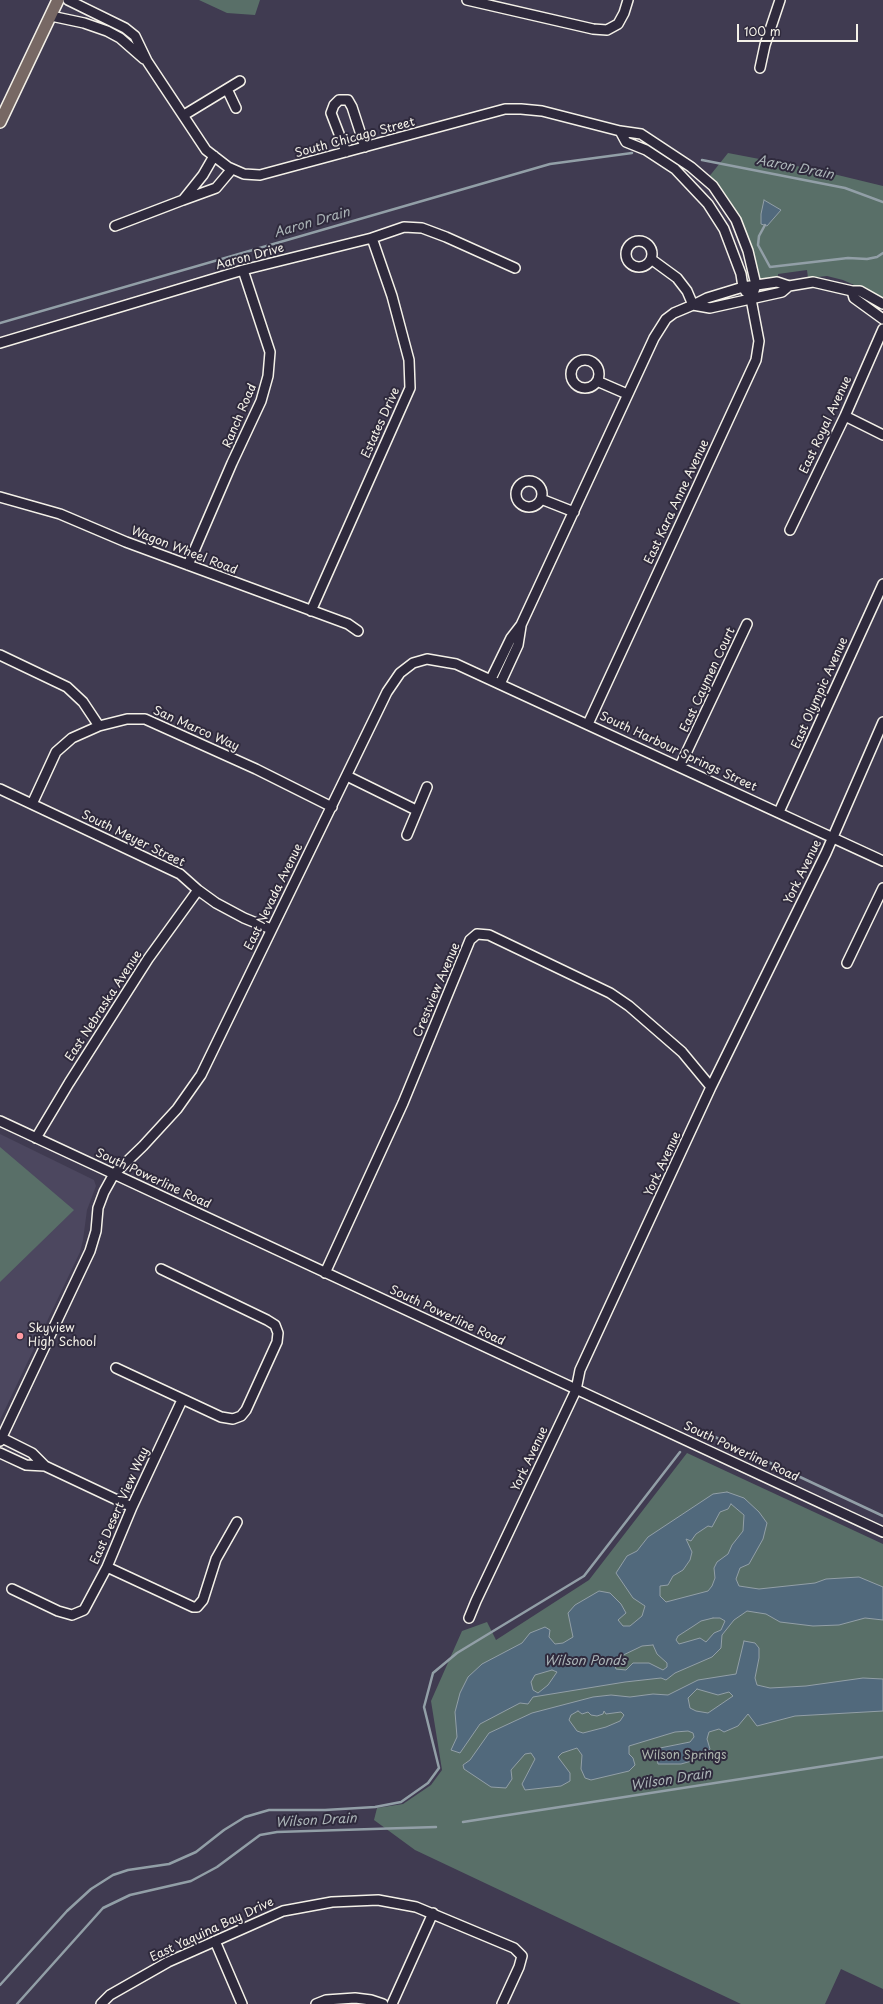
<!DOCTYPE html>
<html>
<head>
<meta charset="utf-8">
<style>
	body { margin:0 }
	#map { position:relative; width:883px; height:2004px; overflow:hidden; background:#403b51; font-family:"Playpen Sans",sans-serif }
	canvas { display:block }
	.scale { position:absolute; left:737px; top:24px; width:121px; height:18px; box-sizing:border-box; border:2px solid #f4f1e8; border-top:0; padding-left:5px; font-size:12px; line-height:14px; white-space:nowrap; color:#f4f1e8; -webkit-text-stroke:3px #2f2a3d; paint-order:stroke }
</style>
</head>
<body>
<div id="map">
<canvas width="883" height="2004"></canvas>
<div class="scale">100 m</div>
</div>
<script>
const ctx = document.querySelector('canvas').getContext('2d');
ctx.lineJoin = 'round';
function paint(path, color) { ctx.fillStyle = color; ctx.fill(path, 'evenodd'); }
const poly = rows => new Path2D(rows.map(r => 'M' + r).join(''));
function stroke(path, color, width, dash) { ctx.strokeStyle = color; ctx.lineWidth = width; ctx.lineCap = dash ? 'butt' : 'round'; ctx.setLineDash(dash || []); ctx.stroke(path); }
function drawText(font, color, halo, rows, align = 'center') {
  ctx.font = font + ' "Playpen Sans",sans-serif'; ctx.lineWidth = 4; ctx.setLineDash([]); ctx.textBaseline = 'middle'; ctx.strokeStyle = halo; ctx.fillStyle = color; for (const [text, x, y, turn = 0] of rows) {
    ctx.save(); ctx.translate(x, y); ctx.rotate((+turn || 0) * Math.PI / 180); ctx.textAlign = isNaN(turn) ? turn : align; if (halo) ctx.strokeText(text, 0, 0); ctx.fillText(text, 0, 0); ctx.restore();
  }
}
paint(poly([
	[0,1134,94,1180,96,1186,87,1210,83,1240,80,1252,0,1420]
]), '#4c475f');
paint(poly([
	[199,0,260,0,255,15,227,13],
	[728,153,817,170,883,186,883,298,843,280,827,276,808,278,807,270,778,274,778,281,763,283,755,275,750,250,708,178],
	[0,1147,74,1210,0,1282],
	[687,1453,883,1544,883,1989,841,1969,825,2004,741,2004,415,1850,374,1820,377,1808,403,1804,431,1785,442,1770,431,1701,462,1631,487,1622,496,1640,589,1580]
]), '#596f68');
const water = poly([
	[764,200,781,210,767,226,761,224,761,214,764,200],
	[727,1492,744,1498,759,1512,767,1523,763,1539,749,1564,740,1568,736,1579,739,1586,759,1589,815,1583,826,1579,859,1577,883,1587,883,1620,865,1618,839,1625,813,1626,780,1622,766,1614,747,1611,734,1620,722,1635,721,1648,712,1657,675,1673,666,1680,661,1678,625,1682,533,1697,528,1704,520,1703,480,1724,460,1753,451,1750,457,1737,455,1712,460,1693,468,1677,482,1664,522,1643,530,1633,545,1627,550,1630,549,1637,555,1644,563,1643,573,1637,568,1613,575,1605,599,1591,610,1593,621,1604,626,1613,618,1620,623,1626,630,1626,642,1616,645,1606,633,1598,616,1573,627,1556,637,1551,648,1537,713,1494,727,1492],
	[731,1504,744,1515,743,1531,732,1545,728,1554,717,1562,714,1568,715,1578,712,1586,708,1591,666,1602,660,1596,660,1586,668,1585,673,1576,683,1570,690,1560,692,1552,686,1539,691,1541,696,1534,708,1526,712,1527,720,1512,728,1509,731,1504],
	[713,1618,720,1618,725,1621,721,1630,714,1633,706,1642,700,1638,679,1644,676,1640,678,1636,692,1627,701,1621,713,1618],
	[653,1645,657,1654,667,1663,667,1667,663,1670,649,1663,633,1663,626,1670,616,1669,613,1660,642,1646,653,1645],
	[552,1670,557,1672,548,1685,538,1693,533,1690,531,1682,535,1675,552,1670],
	[744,1641,755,1643,759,1648,759,1658,755,1678,757,1685,770,1688,806,1686,863,1678,883,1679,883,1711,795,1716,757,1726,748,1714,738,1726,724,1732,719,1729,709,1732,707,1739,710,1749,702,1758,681,1764,658,1764,656,1753,660,1748,690,1742,694,1737,693,1733,688,1731,675,1732,629,1746,629,1754,633,1758,635,1765,629,1771,591,1780,585,1778,581,1769,582,1755,577,1748,562,1753,558,1757,570,1773,570,1781,561,1786,525,1790,522,1784,535,1759,531,1753,525,1754,511,1770,512,1779,506,1788,491,1787,464,1769,463,1765,470,1760,489,1733,532,1713,593,1697,611,1695,630,1697,653,1694,668,1695,698,1680,736,1674,744,1641],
	[697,1689,718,1695,729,1692,733,1696,708,1713,696,1711,690,1708,688,1698,697,1689],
	[578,1711,582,1714,588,1712,591,1715,597,1716,603,1714,604,1711,606,1714,621,1712,624,1715,620,1721,606,1727,583,1733,577,1731,569,1720,571,1715,578,1711]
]);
paint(water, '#51697c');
stroke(water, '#929fa7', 1);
stroke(poly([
	[702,160,845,188,883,202],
	[765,225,759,236,758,245,770,267,848,258,867,259,877,257,883,253],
	[0,323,550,164,632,153],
	[700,1430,883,1516],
	[463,1822,883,1757],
	[0,1985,67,1911,91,1889,113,1875,128,1870,169,1864,196,1852,224,1830,245,1817,269,1810,325,1810,375,1807,401,1802,428,1783,439,1768,424,1707,433,1673,457,1653,584,1576,680,1452],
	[17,2004,103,1908,130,1895,191,1881,217,1867,260,1835,277,1832,436,1827]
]), '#929fa7', 2.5);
const minor = poly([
	[68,0,125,28,135,36,147,61,206,150,228,167,244,174,260,175,505,109,521,109,542,111,620,131,641,134,691,167,713,186,736,220,748,251,756,285,751,299,759,341,756,360,588,724],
	[467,0,593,29,607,30,618,24,624,13,628,0],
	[51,16,84,23,107,31,120,38,144,59],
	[760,68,765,45,780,0],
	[227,89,236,108],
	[184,115,240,81],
	[620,131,626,142,646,150,675,169,708,204,724,229,741,274,743,287,746,292],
	[346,152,331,113,334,105,339,100,348,100,352,107,365,147],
	[183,200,216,188,232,169],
	[115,226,183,200,203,175,214,156],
	'626 254a13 13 0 1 1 26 0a13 13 0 1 1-26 0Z',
	[651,259,677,278,687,291,693,305],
	[852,291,854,298,883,319],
	[693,305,710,308,782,292,789,286],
	[0,343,243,270,372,238,404,227,422,228,446,237,515,268],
	'571 374a14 14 0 1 1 28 0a14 14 0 1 1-28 0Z',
	[597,381,627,394],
	[845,416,883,435],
	'516 494a13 13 0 1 1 26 0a13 13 0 1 1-26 0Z',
	[0,497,60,514,126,542,348,624,358,631],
	[541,499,574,512],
	[790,530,845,416,883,329],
	[188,565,232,463,261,401,268,376,270,352,243,270],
	[311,611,410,388,409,360,392,296,372,238],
	[0,655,67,687,83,702,99,726],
	[491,679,511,638,521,625,654,338,666,319,674,313,693,305,707,298,743,287,777,282,789,286,813,282,852,291,860,291,883,304],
	[500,684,518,645,521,626],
	[680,766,747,624],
	[347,776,416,810],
	[0,789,180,874,198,890,216,903,244,918,271,929],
	[32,804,56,752,72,738,99,726,127,719,145,719,256,769,332,807],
	[779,812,883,584],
	[407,835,427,787],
	[847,963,883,888],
	[0,1121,883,1532],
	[36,1138,69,1083,148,959,198,890],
	[325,1273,403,1103,470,940,477,934,489,935,610,993,629,1006,682,1052,711,1087],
	[116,1368,221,1417,233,1419,241,1416,246,1410,277,1342,278,1333,275,1325,267,1320,161,1269],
	[0,1441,90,1251,96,1231,98,1208,104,1192,114,1174,143,1146,177,1109,201,1075,387,692,400,673,413,663,427,659,456,664,883,861],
	[0,1453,26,1465,45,1466,32,1453,2,1438],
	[45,1466,132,1507],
	[107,1567,193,1607,197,1607,203,1600,216,1559,237,1522],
	[12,1589,58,1611,72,1615,84,1610,107,1567,132,1507,182,1400],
	[469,1618,476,1601,576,1390,580,1370,711,1087,826,853,883,722],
	[215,1941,242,2004],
	[101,2004,110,1995,168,1962,283,1911,332,1902,378,1900,416,1907,514,1948,522,1956,519,1967,502,2004],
	[316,2004,326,2000,355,1998,371,2000,383,2004],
	[392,2004,433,1913]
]);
const major = poly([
	[0,122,58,0]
]);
stroke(minor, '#f4f1e8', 12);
stroke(major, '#f4f1e8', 14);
stroke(minor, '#2f2a3d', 9);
stroke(major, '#776864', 11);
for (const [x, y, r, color] of [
	[20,1336,4,"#ff9aa2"]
]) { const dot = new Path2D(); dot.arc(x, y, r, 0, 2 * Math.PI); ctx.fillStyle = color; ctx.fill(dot); stroke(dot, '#2f2a3d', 1.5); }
drawText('12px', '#f4f1e8', '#2f2a3d', [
	["South Chicago Street",355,138,-15],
	["Aaron Drive",250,257,-15],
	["Ranch Road",240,416,-67],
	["Estates Drive",381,423,-66],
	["East Royal Avenue",826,425,-65],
	["East Kara Anne Avenue",677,502,-65],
	["Wagon Wheel Road",184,551,21],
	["East Caymen Court",708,680,-65],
	["East Olympic Avenue",820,693,-66],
	["San Marco Way",196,729,24],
	["South Harbour Springs Street",678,752,25],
	["South Meyer Street",133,839,26],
	["York Avenue",803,872,-64],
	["East Nevada Avenue",274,897,-64],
	["Crestview Avenue",437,990,-67],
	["East Nebraska Avenue",104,1006,-57],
	["York Avenue",663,1164,-65],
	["South Powerline Road",153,1179,25],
	["South Powerline Road",447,1316,25],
	["South Powerline Road",741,1452,25],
	["York Avenue",530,1459,-65],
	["East Desert View Way",120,1506,-66],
	["East Yaquina Bay Drive",212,1930,-25]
]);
drawText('12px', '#f4f1e8', '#2f2a3d', [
	["Skyview",28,1329],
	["High School",28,1343]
], 'left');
drawText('12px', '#aeb6ae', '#2f2a3d', [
	["Wilson Springs",684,1756]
]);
drawText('italic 13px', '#abb4b7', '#2f2a3d', [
	["Aaron Drain",795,168,11],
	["Aaron Drain",312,223,-16],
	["Wilson Ponds",585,1661],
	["Wilson Drain",671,1780,-9],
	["Wilson Drain",316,1821,-3]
]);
</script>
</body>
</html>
